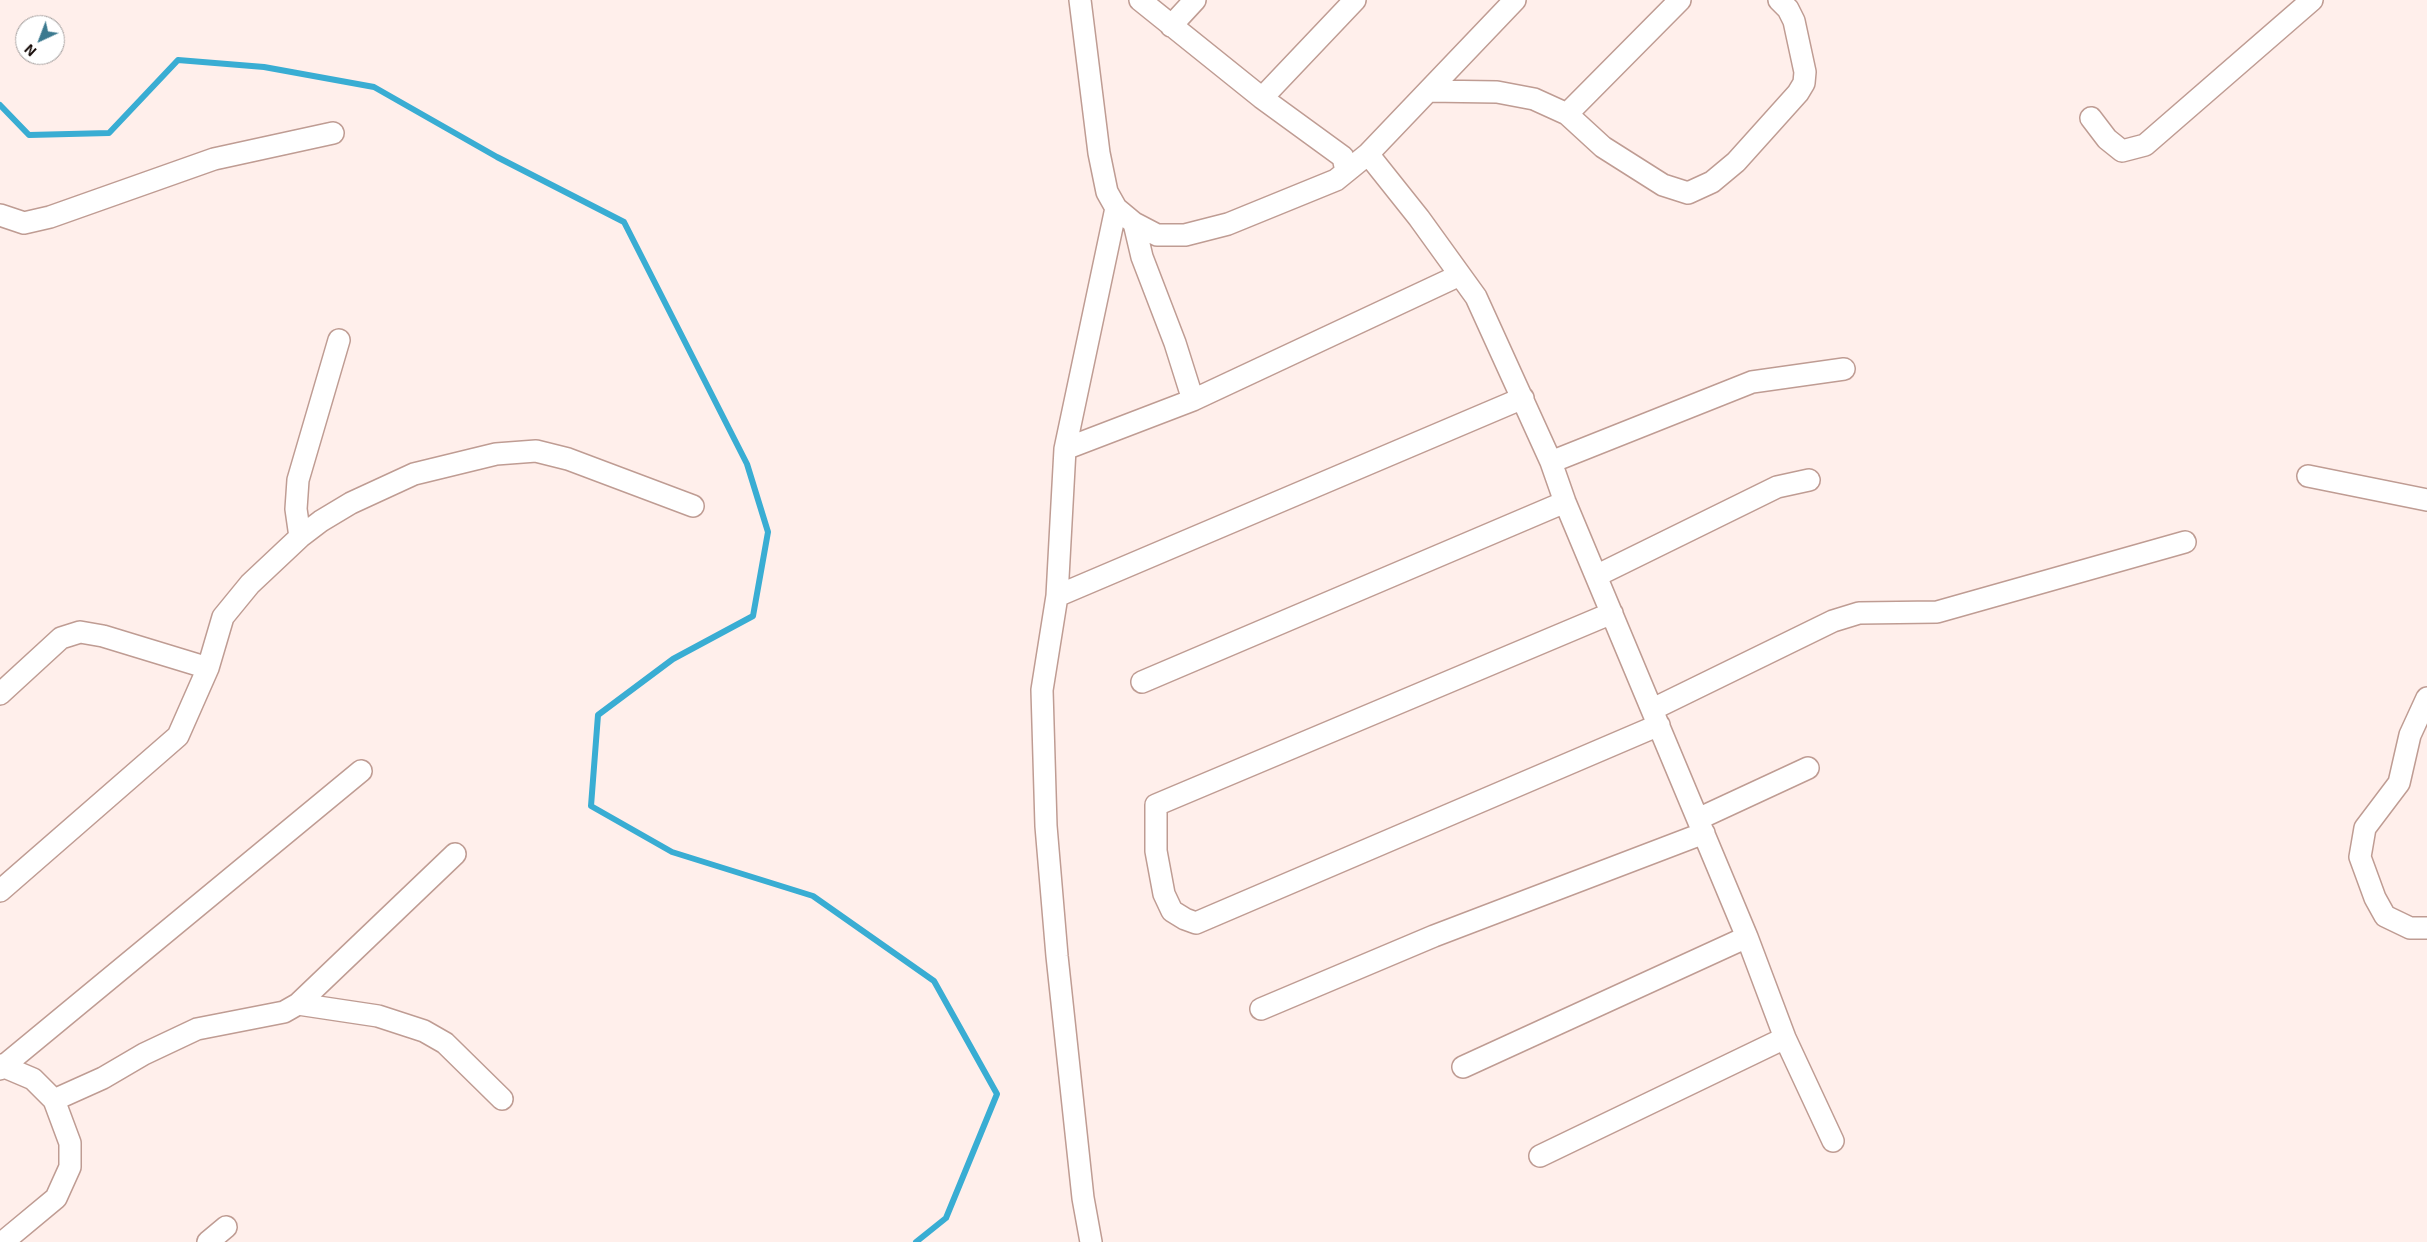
<!DOCTYPE html>
<html>
<head>
<meta charset="utf-8">
<style>
	body { margin:0 }
	#map { position:relative; width:2427px; height:1242px; overflow:hidden; background:#ffefeb; font-family:"Exo 2",sans-serif }
	canvas { display:block }
	.north { position:absolute; left:15px; top:15px; width:50px; height:50px; box-sizing:border-box; background:#fff; border:1px solid #a29d9c; border-radius:50%; rotate:223deg; font-size:14px; font-weight:700; line-height:20px; text-align:center; color:#160a07 }
	.north::after { content:''; display:block; margin:auto; width:18px; height:22px; background:#3b798f; clip-path:polygon(50% 0,100% 100%,50% 72%,0 100%) }
</style>
</head>
<body>
<div id="map">
<canvas width="2427" height="1242"></canvas>
<div class="north">N</div>
</div>
<script>
const ctx = document.querySelector('canvas').getContext('2d');
ctx.lineJoin = 'round';
const poly = rows => new Path2D(rows.map(r => 'M' + r).join(''));
function stroke(path, color, width, dash) { ctx.strokeStyle = color; ctx.lineWidth = width; ctx.lineCap = dash ? 'butt' : 'round'; ctx.setLineDash(dash || []); ctx.stroke(path); }
stroke(poly([
	[0,105,29,135,109,133,178,60,264,67,374,87,497,157,624,222,747,464,768,532,753,616,673,659,598,715,591,806,672,852,813,896,934,981,997,1094,946,1218,916,1242]
]), '#39add3', 6);
const minor = poly([
	[1080,0,1099,153,1107,192,1116,208,1134,223,1157,235,1185,235,1228,224,1336,180,1368,154,1515,0],
	[1140,0,1262,98,1343,157,1346,171],
	[1171,26,1195,0],
	[1428,91,1497,92,1534,99,1567,114,1603,147,1663,185,1688,193,1712,182,1736,162,1798,93,1804,83,1805,72,1794,21,1788,9,1779,0],
	[1262,98,1355,0],
	[1567,114,1680,0],
	[2091,118,2107,139,2122,151,2145,145,2312,0],
	[1368,154,1419,218,1476,297,1551,462,1565,502,1747,937,1785,1038,1833,1141],
	[0,215,24,223,50,217,214,159,333,133],
	[1134,223,1142,257,1175,343,1193,400],
	[1065,449,1193,400,1460,275],
	[1551,462,1752,382,1844,369],
	[2308,476,2427,500],
	[300,537,296,509,298,480,339,340],
	[1596,576,1777,487,1809,480],
	[1057,596,1523,398],
	[1612,613,1156,805,1156,851,1164,894,1172,911,1185,919,1196,923,1659,725],
	[1142,682,1565,502],
	[0,694,61,638,80,632,103,636,208,668],
	[2427,698,2410,735,2399,783,2365,828,2360,857,2375,898,2385,916,2410,928,2427,928],
	[1653,709,1833,621,1859,613,1937,612,2185,542],
	[1698,819,1808,768],
	[0,891,178,736,208,668,223,617,250,584,300,537,321,521,351,503,414,474,496,454,536,451,568,459,693,506],
	[298,1004,378,1016,424,1031,445,1043,502,1099],
	[1261,1009,1434,936,1704,833],
	[0,1065,33,1079,54,1100,103,1078,144,1054,197,1029,284,1012,298,1004,455,854],
	[1463,1067,1747,937],
	[0,1069,361,771],
	[1540,1156,1785,1038],
	[3,1242,56,1198,70,1167,70,1143,54,1100],
	[208,1242,226,1227],
	[1091,1242,1083,1198,1057,956,1046,826,1042,690,1057,596,1065,449,1116,208]
]);
stroke(minor, '#bf9c93', 24);
stroke(minor, '#fff', 21);
</script>
</body>
</html>
